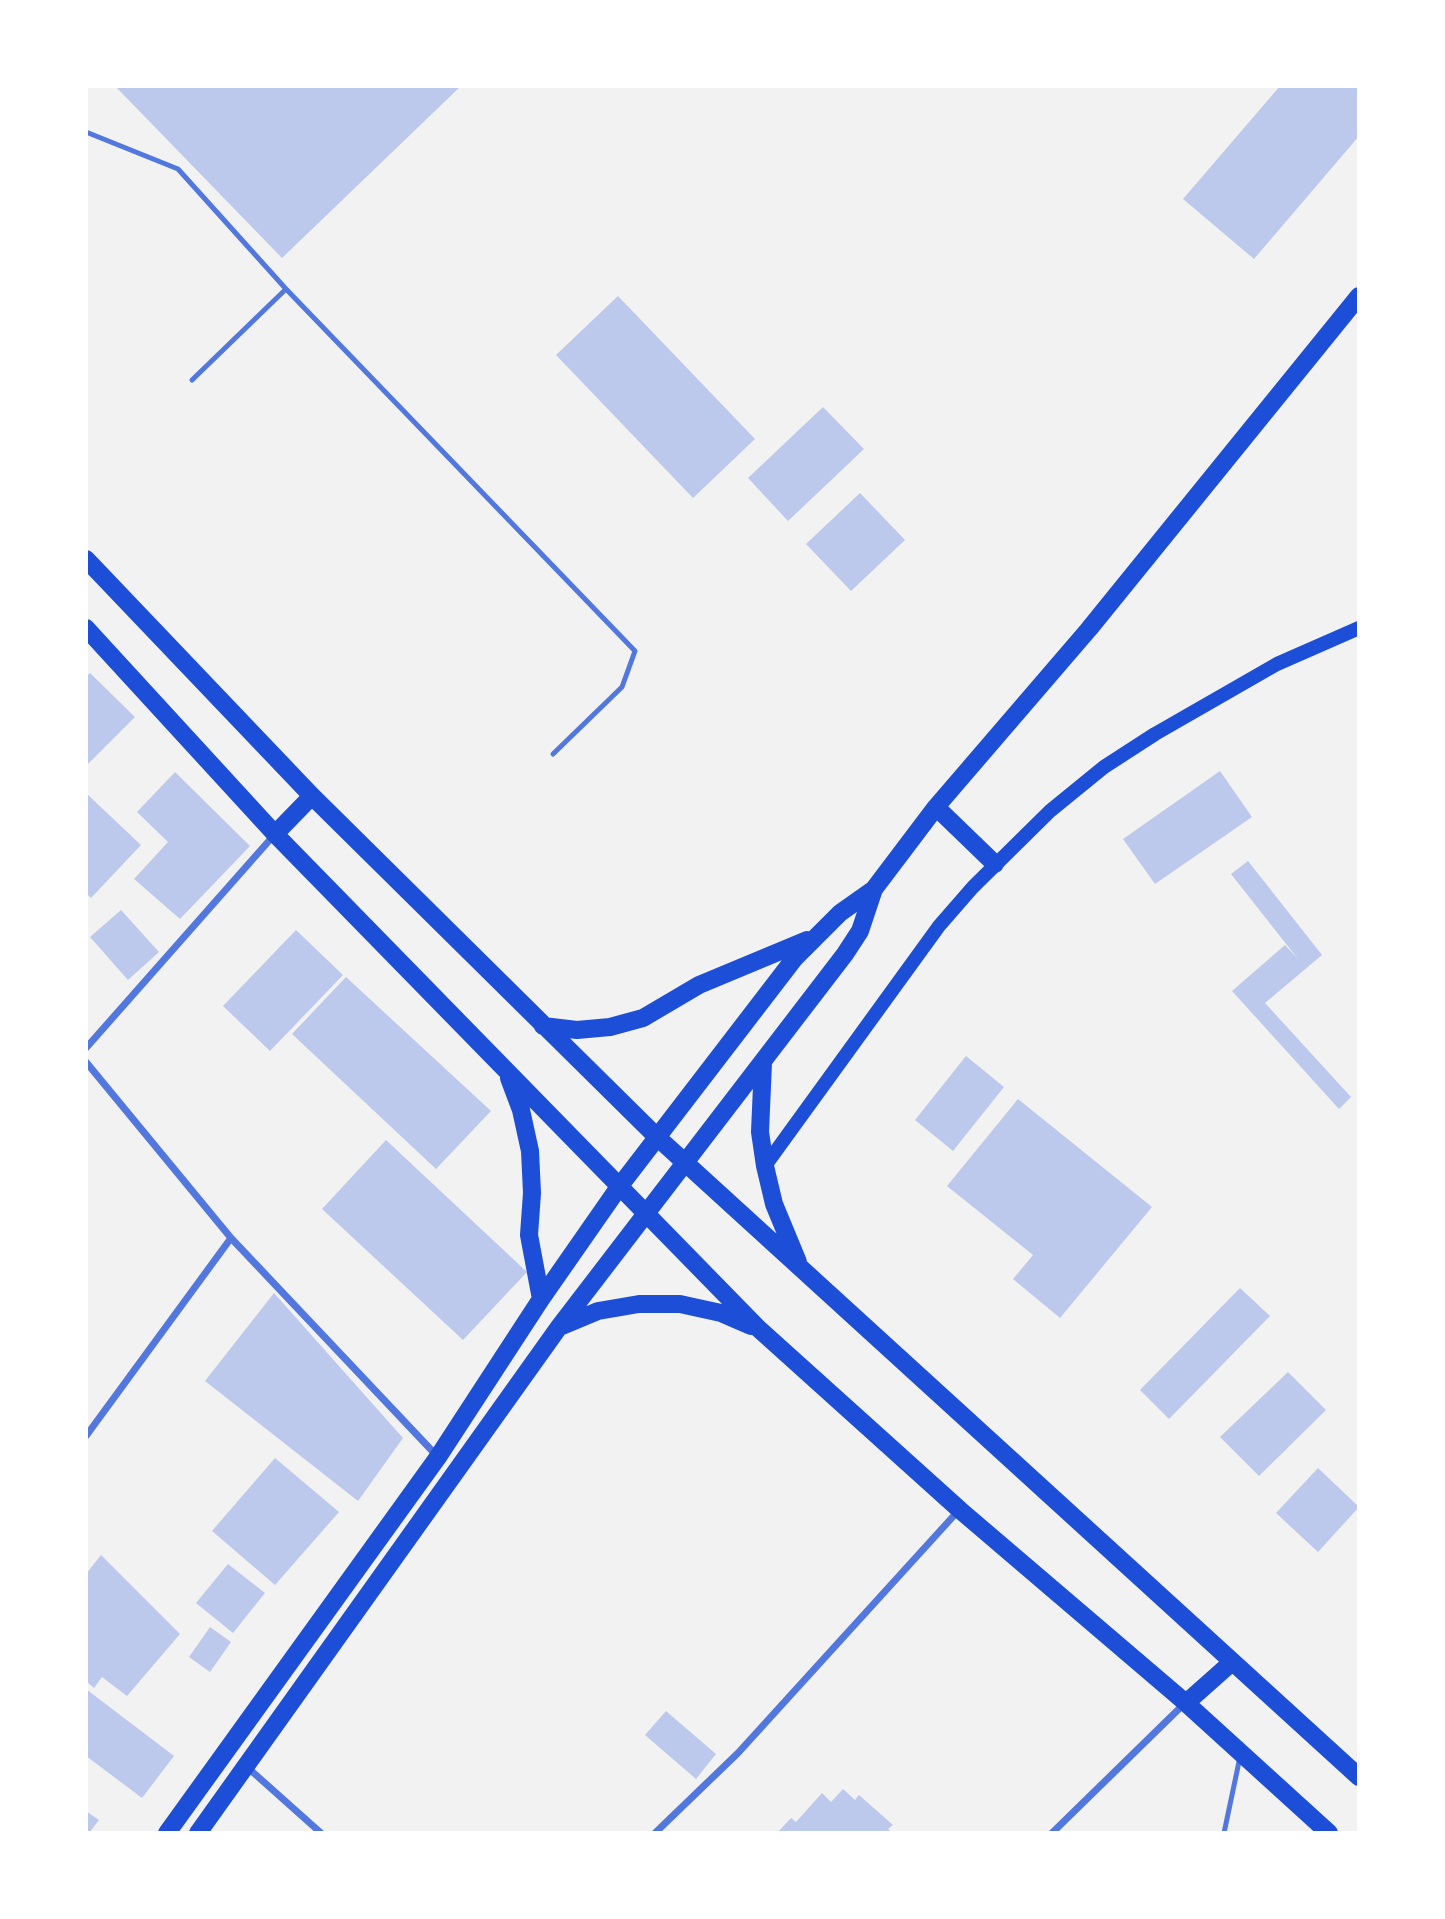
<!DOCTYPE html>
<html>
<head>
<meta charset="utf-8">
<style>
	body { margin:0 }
	#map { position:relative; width:1445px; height:1919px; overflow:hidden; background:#f2f2f2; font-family:Quicksand,sans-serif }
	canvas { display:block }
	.frame { position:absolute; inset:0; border:88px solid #fff; pointer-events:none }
</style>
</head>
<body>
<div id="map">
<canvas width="1445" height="1919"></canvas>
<div class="frame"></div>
</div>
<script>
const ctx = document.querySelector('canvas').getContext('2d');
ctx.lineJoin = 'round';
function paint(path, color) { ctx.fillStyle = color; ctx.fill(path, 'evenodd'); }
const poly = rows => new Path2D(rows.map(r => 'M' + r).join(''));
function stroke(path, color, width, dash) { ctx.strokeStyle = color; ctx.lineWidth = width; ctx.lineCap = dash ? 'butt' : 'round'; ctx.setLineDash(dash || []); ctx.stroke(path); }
paint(poly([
	[115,86,461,86,282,258],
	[1280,86,1359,86,1359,136,1254,259,1183,199],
	[618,296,755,439,693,498,556,355],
	[823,407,864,449,788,521,748,478],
	[860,493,905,540,851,591,806,544],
	[90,673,135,717,86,766,86,677],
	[1220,771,1252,817,1155,884,1123,839],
	[175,772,250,846,180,919,134,879,168,842,137,812],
	[87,794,141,845,91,898,86,893],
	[1248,861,1322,955,1265,1003,1351,1097,1339,1109,1232,991,1285,945,1298,959,1231,874],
	[121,910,159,952,128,980,90,937],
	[296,930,343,975,270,1051,223,1006],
	[346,977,491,1111,436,1169,292,1034],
	[966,1056,1004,1087,953,1151,915,1120],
	[1018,1099,1152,1207,1060,1318,1013,1279,1033,1255,947,1186],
	[386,1140,527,1272,463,1340,322,1209],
	[1240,1288,1270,1316,1169,1419,1140,1390],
	[274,1293,403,1438,358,1501,205,1381],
	[1288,1372,1326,1410,1259,1476,1220,1437],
	[275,1458,339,1512,275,1585,212,1531],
	[1318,1468,1359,1507,1318,1552,1276,1513],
	[101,1555,180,1634,127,1696,102,1677,94,1688,86,1681,86,1574],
	[228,1564,265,1593,233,1633,196,1603],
	[210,1627,231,1642,210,1672,189,1657],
	[86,1689,174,1756,142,1798,86,1756],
	[666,1711,716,1754,696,1779,645,1735],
	[843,1789,855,1800,859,1795,893,1825,888,1829,893,1833,777,1833,791,1818,796,1822,822,1793,831,1802],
	[86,1811,99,1820,89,1833,86,1833]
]), '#bdc9ec');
stroke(poly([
	[86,132,178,169,286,289],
	[192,380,286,289,635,651,622,687,553,754],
	[1224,1833,1240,1757]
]), '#5277de', 5);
stroke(poly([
	[86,1048,275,834],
	[86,1062,231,1238,437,1456],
	[86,1436,231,1238],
	[247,1767,321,1833],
	[655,1833,738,1753,959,1510],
	[1052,1833,1185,1703]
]), '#5277de', 7);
stroke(poly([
	[765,1166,939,926,973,887,1050,811,1104,767,1155,734,1277,664,1359,628]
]), '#1d4ed8', 14);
stroke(poly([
	[86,559,312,796,657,1137,1359,1777],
	[86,628,275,834,759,1329,960,1510,1186,1703,1329,1833],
	[936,807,995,864],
	[275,834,312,796],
	[543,1026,577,1030,610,1027,643,1018,699,985,807,940],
	[763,1063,760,1132,765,1166,774,1204,798,1262],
	[509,1078,521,1110,530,1151,532,1193,529,1235,541,1299],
	[562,1326,598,1311,639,1304,680,1304,721,1313,751,1326],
	[1186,1703,1231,1663],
	[167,1833,438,1457,541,1299,619,1187,794,959,840,913,874,889,936,807,1089,629,1359,296],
	[198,1833,559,1327,845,954,860,931,874,889]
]), '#1d4ed8', 18);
</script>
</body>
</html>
